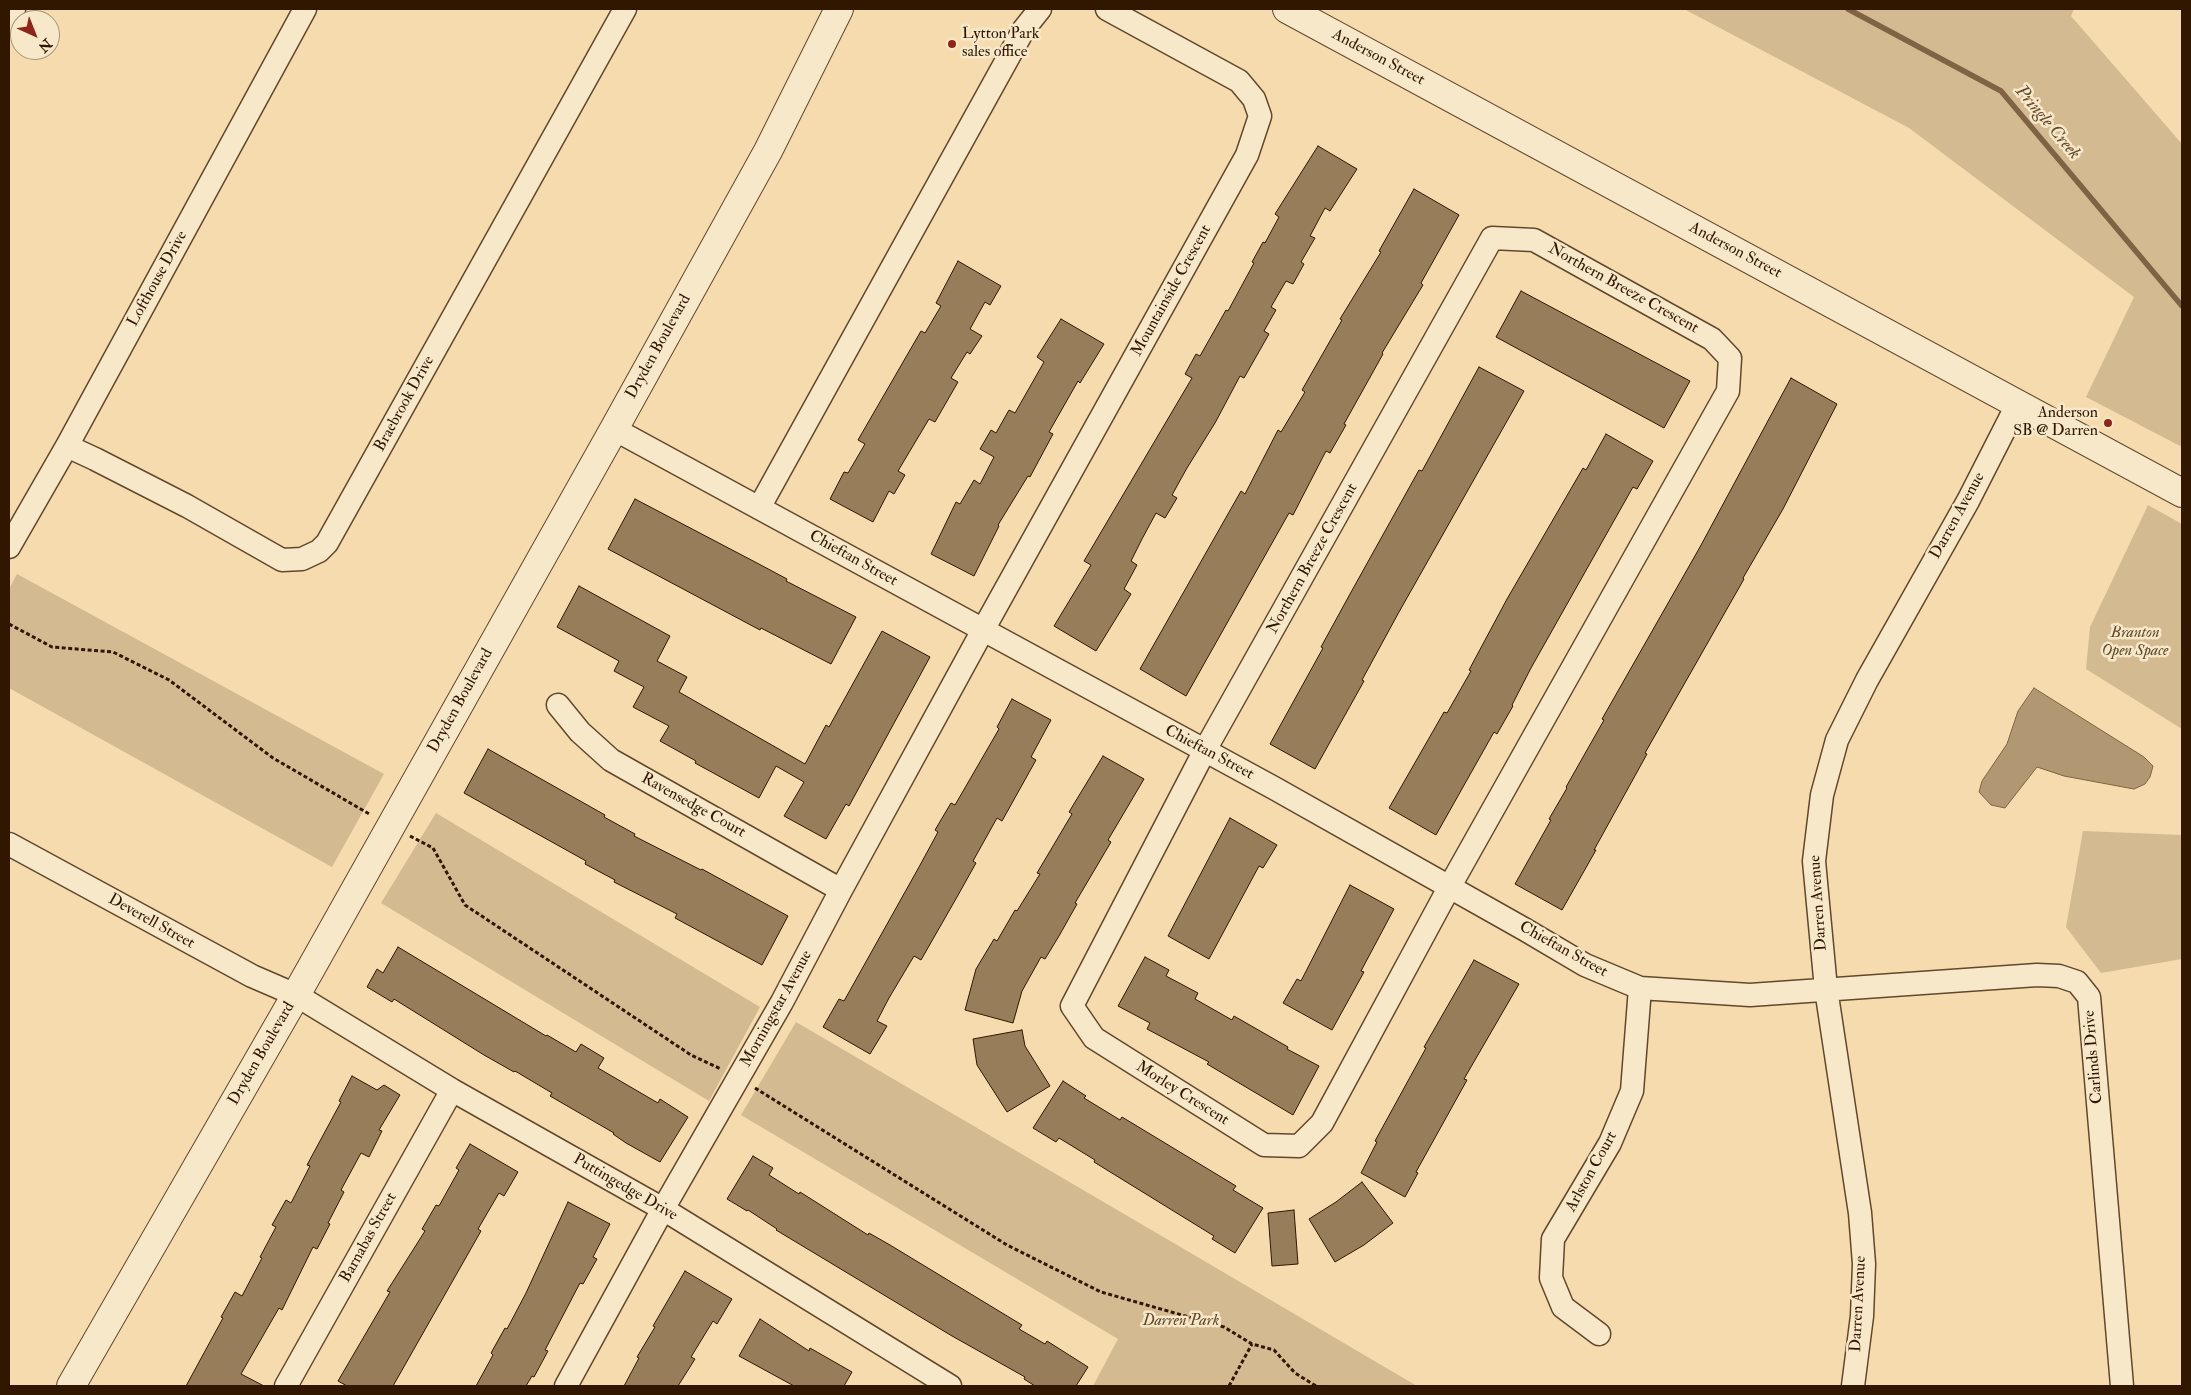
<!DOCTYPE html>
<html>
<head>
<meta charset="utf-8">
<style>
	body { margin:0 }
	#map { position:relative; width:2191px; height:1395px; overflow:hidden; background:#f5dbad; font-family:"IM FELL Double Pica",serif }
	canvas { display:block }
	.frame { position:absolute; inset:0; border:10px solid #311700; pointer-events:none }
	.north { position:absolute; left:10px; top:10px; width:50px; height:50px; box-sizing:border-box; background:#f8e8ca; border:1px solid #a89479; border-radius:50%; rotate:136deg; font-size:14px; font-weight:700; line-height:20px; text-align:center; color:#311700 }
	.north::after { content:''; display:block; margin:auto; width:18px; height:22px; background:#8f2418; clip-path:polygon(50% 0,100% 100%,50% 72%,0 100%) }
</style>
</head>
<body>
<div id="map">
<canvas width="2191" height="1395"></canvas>
<div class="frame"></div>
<div class="north">N</div>
</div>
<script>
const ctx = document.querySelector('canvas').getContext('2d');
ctx.lineJoin = 'round';
function paint(path, color) { ctx.fillStyle = color; ctx.fill(path, 'evenodd'); }
const poly = rows => new Path2D(rows.map(r => 'M' + r).join(''));
function stroke(path, color, width, dash) { ctx.strokeStyle = color; ctx.lineWidth = width; ctx.lineCap = dash ? 'butt' : 'round'; ctx.setLineDash(dash || []); ctx.stroke(path); }
function drawText(font, color, halo, rows, align = 'center') {
  ctx.font = font + ' "IM FELL Double Pica",serif'; ctx.lineWidth = 5; ctx.setLineDash([]); ctx.textBaseline = 'middle'; ctx.strokeStyle = halo; ctx.fillStyle = color; for (const [text, x, y, turn = 0] of rows) {
    ctx.save(); ctx.translate(x, y); ctx.rotate((+turn || 0) * Math.PI / 180); ctx.textAlign = isNaN(turn) ? turn : align; if (halo) ctx.strokeText(text, 0, 0); ctx.fillText(text, 0, 0); ctx.restore();
  }
}
paint(poly([
	[1684,9,2074,9,2071,16,2182,144,2182,447,2086,397,2134,297,1909,128],
	[2148,505,2182,524,2182,729,2086,669,2090,627],
	[17,574,384,774,332,867,9,688,9,589],
	[436,813,760,1007,709,1101,381,903],
	[2083,831,2182,835,2182,959,2101,973,2066,927],
	[796,1022,1172,1242,1417,1386,1093,1386,1118,1339,741,1115]
]), '#d4ba90');
const water = poly([
	[2034,688,2144,757,2153,766,2150,777,2145,784,2134,789,2064,776,2037,767,2005,808,1991,805,1979,792,1982,781,2007,744,2018,711,2034,688]
]);
paint(water, '#b29872');
stroke(water, '#7e6444', 1);
stroke(poly([
	[1848,9,2001,91,2182,306]
]), '#7e6444', 5.5);
const building = poly([
	[1318,146,1357,169,1330,211,1325,208,1310,236,1315,238,1301,262,1304,264,1293,284,1286,281,1271,307,1276,310,1264,331,1269,334,1244,378,1240,376,1215,423,1187,468,1172,495,1177,498,1165,518,1156,513,1142,539,1131,561,1137,565,1124,589,1131,594,1096,651,1054,626,1091,565,1084,561,1192,378,1185,374,1196,354,1200,356,1226,310,1228,311,1254,263,1252,262,1263,242,1265,243,1279,217,1275,214,1318,146],
	[1414,189,1459,215,1421,283,1423,285,1382,353,1383,354,1344,424,1346,425,1330,453,1326,451,1293,515,1289,513,1186,696,1140,669,1241,491,1245,494,1278,430,1281,432,1305,392,1302,390,1342,320,1340,319,1381,252,1379,251,1414,189],
	[958,261,1001,286,990,305,985,302,970,329,982,336,970,354,967,352,951,378,958,382,935,422,929,419,898,471,905,475,894,494,889,491,873,522,830,499,844,472,848,473,865,444,858,440,910,350,921,331,925,333,941,306,936,303,958,261],
	[1521,291,1690,381,1664,428,1496,337,1521,291],
	[1061,319,1104,344,1080,383,1078,381,1049,432,1053,434,1030,477,1028,476,998,525,999,526,974,576,931,554,956,502,960,504,974,480,980,484,994,457,980,449,991,430,996,433,1009,410,1015,413,1044,362,1037,357,1061,319],
	[1479,367,1524,391,1399,612,1362,680,1364,681,1315,769,1270,744,1323,648,1321,647,1350,594,1419,470,1422,471,1479,367],
	[1791,378,1837,404,1783,509,1743,578,1744,579,1645,753,1647,754,1594,850,1596,850,1562,910,1515,884,1551,820,1549,819,1567,788,1566,787,1604,720,1602,719,1700,547,1791,378],
	[1606,434,1653,461,1637,489,1633,487,1531,668,1512,705,1513,706,1497,734,1494,732,1436,835,1389,808,1444,712,1447,713,1471,671,1469,670,1507,599,1583,468,1586,470,1606,434],
	[635,499,757,563,787,579,786,581,856,617,831,664,761,628,760,630,608,549,635,499],
	[579,586,670,636,657,661,687,677,679,692,805,764,826,725,829,727,882,631,930,657,849,806,846,804,826,839,784,816,804,782,776,766,759,798,695,763,696,761,660,741,669,726,633,707,644,687,614,671,619,661,557,627,579,586],
	[1012,699,1051,720,1031,757,1036,760,1002,821,997,818,973,861,976,863,957,897,921,960,914,956,889,998,877,1021,887,1026,870,1054,823,1027,839,999,844,1001,919,867,938,832,935,830,951,803,955,805,999,729,997,727,1012,699],
	[488,749,605,815,604,817,635,834,634,836,701,870,702,869,788,916,762,965,675,918,677,914,614,882,615,880,585,864,586,861,464,793,488,749],
	[1103,756,1144,779,1108,840,1111,842,1075,903,1077,904,1059,936,1045,959,1041,957,1022,991,1013,1023,965,1010,976,969,994,939,997,941,1015,910,1017,911,1040,874,1037,873,1072,814,1069,812,1103,756],
	[1230,818,1277,845,1263,868,1259,866,1209,959,1168,936,1230,818],
	[1350,885,1394,909,1361,971,1364,972,1332,1030,1283,1003,1297,979,1301,981,1350,885],
	[398,947,546,1036,547,1035,576,1052,581,1044,604,1058,598,1068,658,1103,660,1099,688,1117,660,1162,626,1143,613,1134,614,1133,550,1096,552,1093,515,1071,514,1072,484,1055,394,999,392,1002,367,987,377,969,383,973,398,947],
	[1145,957,1169,970,1166,976,1198,993,1195,999,1232,1020,1234,1016,1288,1047,1287,1049,1319,1066,1293,1115,1207,1064,1209,1062,1147,1029,1150,1023,1118,1006,1145,957],
	[1474,960,1519,984,1464,1079,1467,1080,1416,1172,1418,1173,1405,1197,1361,1173,1377,1142,1375,1141,1426,1048,1424,1047,1474,960],
	[1022,1030,1025,1046,1050,1086,1007,1112,977,1065,973,1039,1022,1030],
	[352,1076,377,1090,384,1085,400,1095,379,1130,382,1131,369,1157,361,1153,341,1190,344,1192,328,1223,330,1224,317,1249,313,1247,282,1310,279,1308,241,1374,264,1386,186,1386,223,1318,221,1317,235,1292,242,1296,262,1258,260,1257,276,1227,272,1225,286,1200,291,1203,310,1166,307,1165,341,1102,339,1101,352,1076],
	[1063,1081,1086,1096,1084,1098,1120,1120,1122,1117,1236,1186,1233,1190,1263,1208,1235,1253,1212,1239,1214,1236,1094,1162,1095,1160,1059,1138,1056,1142,1033,1128,1063,1081],
	[470,1144,518,1172,504,1196,499,1193,478,1229,481,1231,393,1386,347,1386,338,1381,390,1292,387,1291,425,1231,422,1229,436,1205,439,1206,459,1170,456,1168,470,1144],
	[753,1156,773,1168,769,1175,799,1194,800,1192,868,1235,869,1233,890,1245,1022,1325,1019,1329,1045,1344,1047,1341,1088,1367,1076,1386,1035,1386,1024,1379,1025,1377,952,1336,776,1230,777,1229,748,1210,747,1211,727,1199,753,1156],
	[1362,1182,1393,1223,1364,1245,1335,1262,1309,1219,1336,1202,1362,1182],
	[568,1202,610,1224,593,1257,597,1259,583,1284,580,1283,545,1350,548,1351,534,1377,532,1376,526,1386,476,1386,493,1355,491,1353,505,1328,507,1329,526,1293,568,1202],
	[1294,1210,1298,1264,1272,1266,1268,1213,1294,1210],
	[685,1271,732,1299,717,1324,713,1321,691,1357,695,1359,678,1386,624,1386,639,1358,637,1357,655,1327,653,1326,685,1271],
	[760,1319,809,1351,810,1348,852,1372,844,1386,794,1386,739,1356,760,1319]
]);
paint(building, '#977d5a');
stroke(building, '#311700', 1);
const minor = poly([
	[9,23,14,9],
	[1492,238,1534,240,1712,339,1730,358,1728,391,1450,886,1322,1123,1299,1146,1264,1145,1094,1038,1072,1006,1205,750,1492,238],
	[614,429,1274,788,1524,929,1585,965,1640,988,1750,995,2037,975,2059,976,2077,982,2089,997,2122,1386],
	[67,446,95,459,187,506,282,560,302,559,319,551,327,543,625,9],
	[759,508,1024,29,1040,9],
	[9,547,67,446,305,9],
	[558,705,580,732,611,760,841,890],
	[9,844,252,976,296,995,452,1090,663,1209,950,1386],
	[1599,1334,1563,1307,1551,1278,1553,1239,1610,1143,1632,1091,1640,988],
	[286,1386,452,1090],
	[566,1386,663,1209,782,1002,841,890,983,630,1247,155,1260,116,1254,99,1239,81,1107,9],
	[1853,1386,1862,1316,1864,1264,1860,1213,1826,989,1814,861,1822,795,1837,740,1867,680,1968,501,2018,403]
]);
const tertiary = poly([
	[1287,9,2182,493],
	[71,1386,296,995,614,429,768,151,839,9]
]);
stroke(minor, '#62482b', 25);
stroke(tertiary, '#62482b', 30);
stroke(poly([
	[9,624,52,647,113,652,169,680,273,758,371,815],
	[410,836,433,848,465,905,691,1055,721,1069],
	[755,1088,1007,1245,1101,1292,1224,1327,1252,1344,1274,1350,1295,1373,1316,1386],
	[1229,1386,1252,1344]
]), '#311700', 3, [4, 2.5]);
stroke(minor, '#f8e8ca', 22);
stroke(tertiary, '#f8e8ca', 28);
for (const [x, y, r, color] of [
	[952,44,5,"#8f2418"],
	[2108,423,5,"#8f2418"]
]) { const dot = new Path2D(); dot.arc(x, y, r, 0, 2 * Math.PI); ctx.fillStyle = color; ctx.fill(dot); stroke(dot, '#f8e8ca', 2); }
drawText('16px', '#311700', '#f8e8ca', [
	["Lytton Park",962,35],
	["sales office",962,53],
	["Anderson",2098,414,"right"],
	["SB @ Darren",2098,432,"right"]
], 'left');
drawText('16px', '#311700', '#f8e8ca', [
	["Anderson Street",1378,58,28],
	["Anderson Street",1735,251,28],
	["Lofthouse Drive",158,279,-61],
	["Northern Breeze Crescent",1623,289,29],
	["Mountainside Crescent",1172,291,-61],
	["Dryden Boulevard",659,347,-61],
	["Braebrook Drive",405,404,-61],
	["Darren Avenue",1958,516,-61],
	["Chieftan Street",853,559,29],
	["Northern Breeze Crescent",1313,559,-61],
	["Dryden Boulevard",461,701,-61],
	["Chieftan Street",1209,753,28],
	["Ravensedge Court",693,806,29],
	["Darren Avenue",1819,903,-94],
	["Deverell Street",151,922,29],
	["Chieftan Street",1563,950,29],
	["Morningstar Avenue",777,1009,-61],
	["Dryden Boulevard",262,1054,-60],
	["Carlinds Drive",2094,1057,-95],
	["Morley Crescent",1182,1094,32],
	["Arlston Court",1592,1172,-61],
	["Puttingedge Drive",625,1188,30],
	["Barnabas Street",369,1238,-61],
	["Darren Avenue",1859,1304,-87]
]);
drawText('italic 16px', '#62482b', '#f8e8ca', [
	["Branton",2135,634],
	["Open Space",2135,652],
	["Darren Park",1181,1322]
]);
drawText('italic 18px', '#654b2e', '#f8e8ca', [
	["Pringle Creek",2047,123,50]
]);
</script>
</body>
</html>
